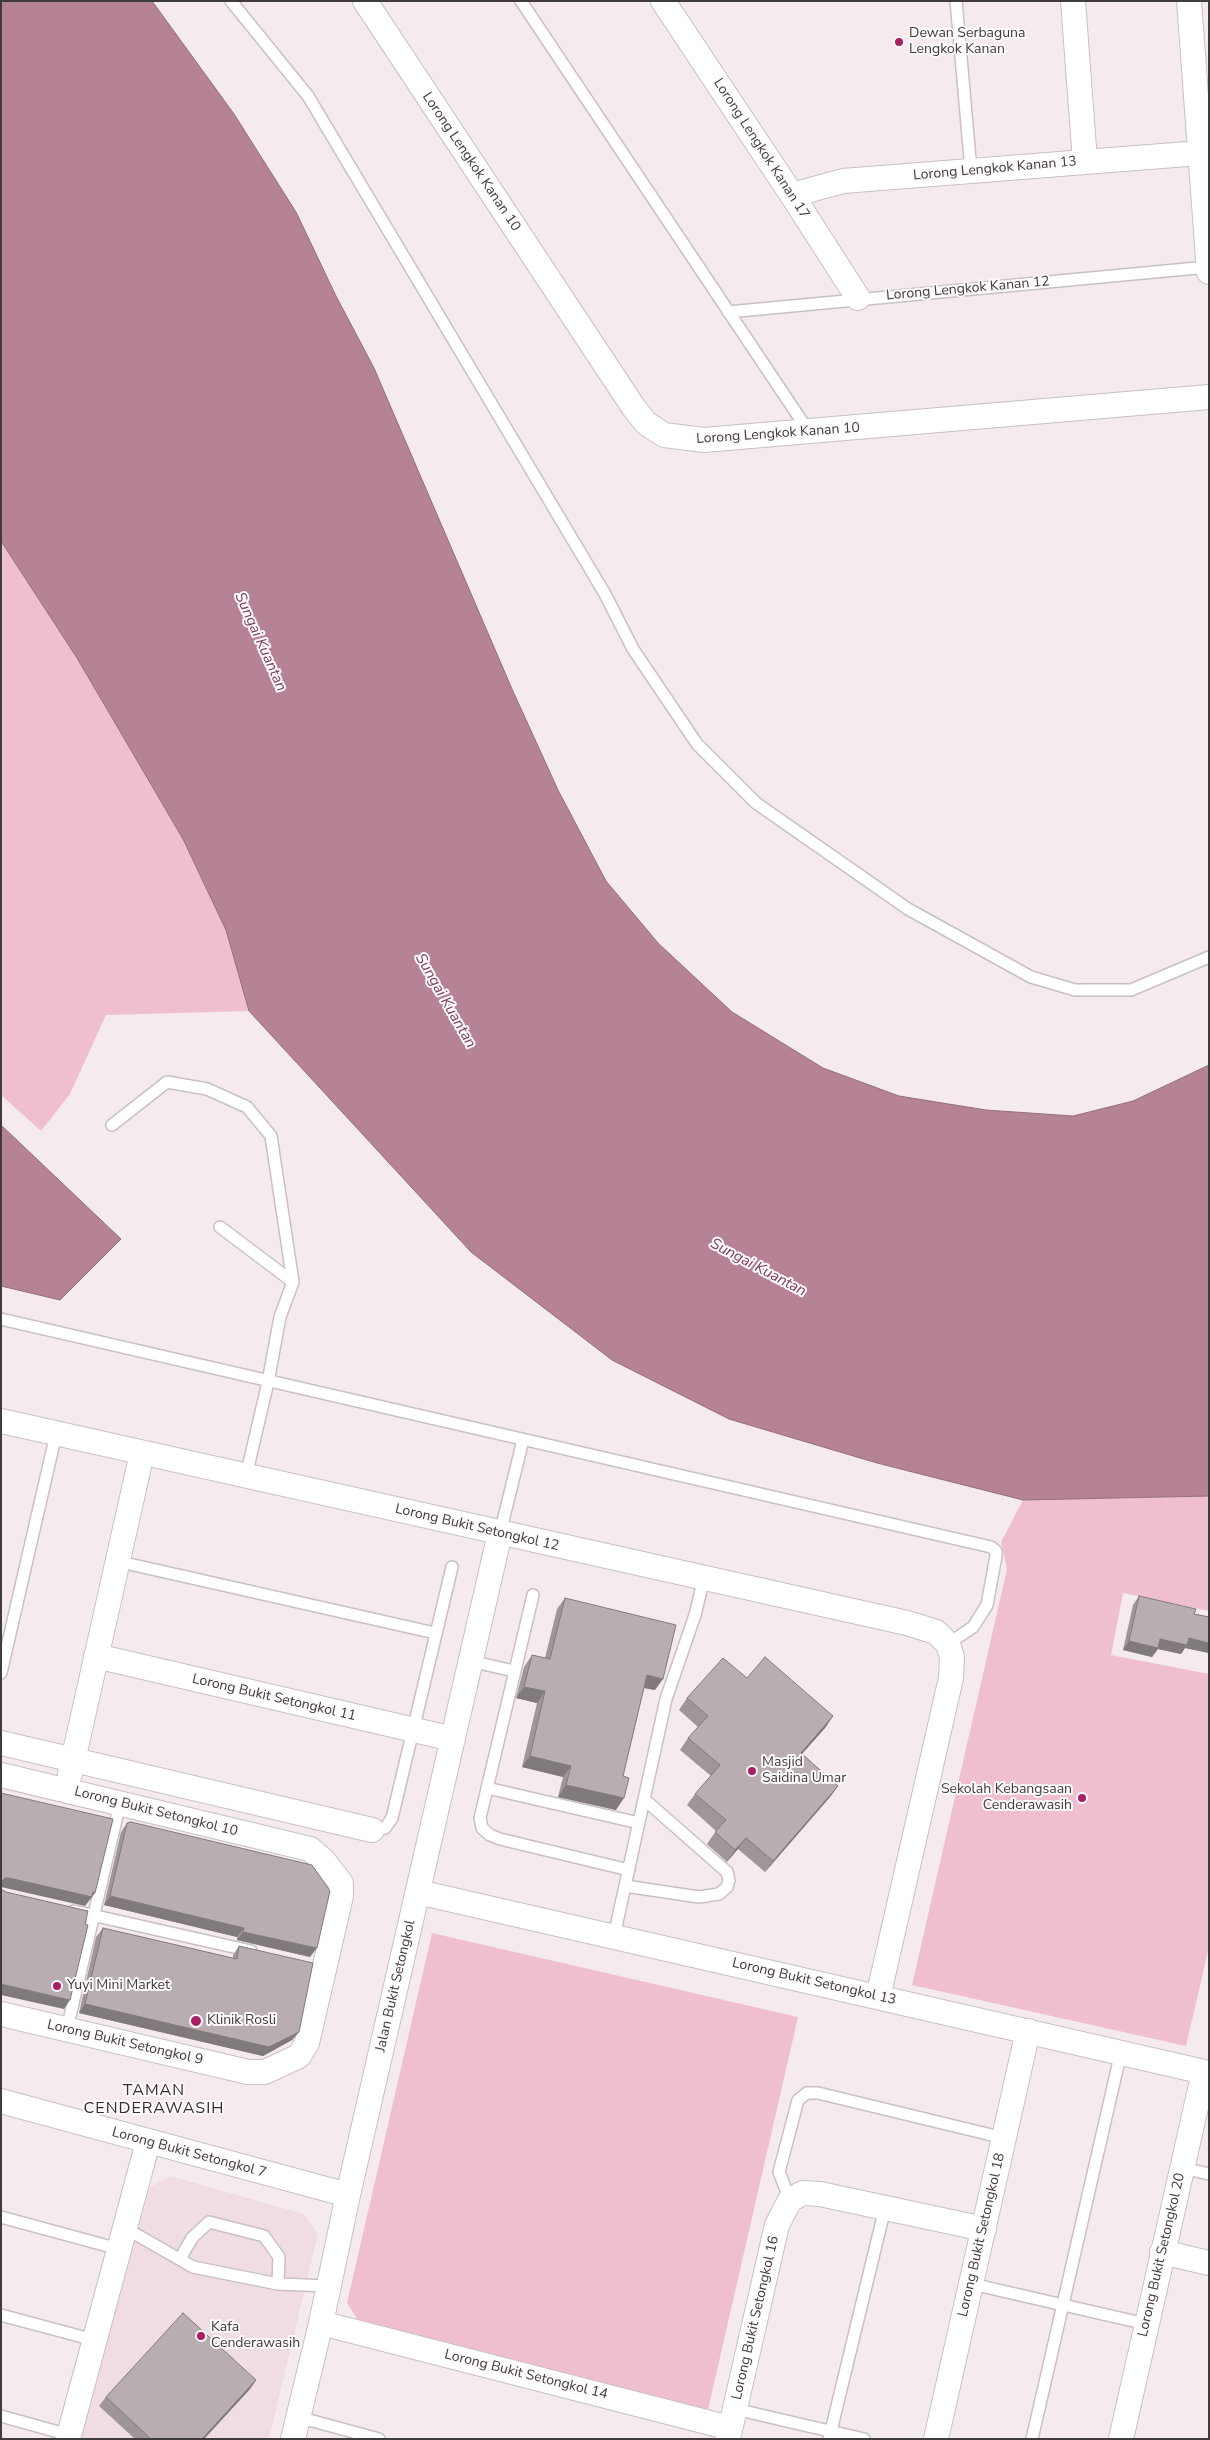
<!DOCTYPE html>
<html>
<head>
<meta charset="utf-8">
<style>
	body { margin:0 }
	#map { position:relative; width:1210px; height:2440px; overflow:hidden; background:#f5ebee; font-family:"Nunito Sans",sans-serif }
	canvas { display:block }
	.frame { position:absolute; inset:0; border:2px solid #403c3d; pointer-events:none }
</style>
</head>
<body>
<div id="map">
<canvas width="1210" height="2440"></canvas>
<div class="frame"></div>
</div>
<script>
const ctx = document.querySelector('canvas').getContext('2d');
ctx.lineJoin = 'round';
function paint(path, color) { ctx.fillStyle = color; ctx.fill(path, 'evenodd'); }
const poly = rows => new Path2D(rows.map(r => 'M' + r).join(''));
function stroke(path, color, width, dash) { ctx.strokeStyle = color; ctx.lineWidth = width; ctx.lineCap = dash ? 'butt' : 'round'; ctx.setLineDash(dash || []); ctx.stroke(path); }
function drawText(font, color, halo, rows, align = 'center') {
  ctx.font = font + ' "Nunito Sans",sans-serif'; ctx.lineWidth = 4; ctx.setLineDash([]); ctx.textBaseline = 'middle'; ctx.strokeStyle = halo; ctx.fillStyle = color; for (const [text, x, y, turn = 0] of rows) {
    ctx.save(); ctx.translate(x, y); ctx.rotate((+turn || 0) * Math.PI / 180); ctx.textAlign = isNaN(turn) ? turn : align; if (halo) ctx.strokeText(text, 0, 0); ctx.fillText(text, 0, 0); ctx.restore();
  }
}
paint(poly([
	[170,2176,304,2214,318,2234,269,2439,80,2439,150,2187]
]), '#efdde3');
paint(poly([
	[1,541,77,658,183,839,226,930,249,1011,106,1015,70,1094,41,1131,1,1095],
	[1209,1496,1209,1611,1123,1593,1111,1655,1209,1674,1209,1947,1186,2046,912,1985,1007,1569,1001,1542,1023,1500],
	[432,1933,798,2017,707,2414,363,2328,347,2303]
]), '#efbfd0');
const water = poly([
	[1,1,152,1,234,114,296,212,336,296,374,368,512,689,558,790,606,881,658,943,732,1012,823,1068,899,1096,986,1110,1073,1116,1133,1101,1209,1065,1209,1496,1023,1500,877,1463,729,1419,612,1360,471,1252,249,1011,226,930,183,839,77,658,1,541,1,1],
	[1,1125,121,1239,60,1300,1,1286,1,1125]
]);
paint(water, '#b58395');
stroke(water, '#926e7b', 1);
const lane = poly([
	[231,1,308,96,605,594,633,649,697,744,756,803,908,909,1031,977,1075,990,1131,990,1209,957],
	[521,1,809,432],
	[956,1,971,170],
	[728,312,1208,267],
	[112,1125,167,1082,207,1089,247,1107,271,1136,293,1282,280,1317,268,1382,246,1476],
	[220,1227,293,1282],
	[1,1319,991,1547,996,1551,996,1556,987,1605,973,1627,948,1644],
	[500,1533,523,1440],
	[116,1561,435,1633],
	[533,1595,480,1818,482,1828,490,1835,500,1839,629,1870],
	[470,1661,514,1671],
	[1,1673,56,1434],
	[487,1788,639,1823],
	[372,1830,385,1828,392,1818,452,1567],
	[625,1886,699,1897,719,1894,727,1887,729,1880,727,1872,644,1799],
	[74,1911,251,1951],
	[614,1936,666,1699,695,1615,704,1578],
	[67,2029,120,1803],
	[1182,2168,1209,2174],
	[790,2200,779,2172,798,2100,807,2093,818,2093,1004,2138],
	[1,2217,119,2249],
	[125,2228,193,2267,278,2284,329,2286],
	[180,2259,192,2238,209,2222,264,2236,279,2257,278,2284],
	[972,2284,1146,2324],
	[1,2315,94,2340],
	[735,2409,864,2439],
	[1,2416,69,2435],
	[298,2417,379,2439],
	[829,2439,885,2208],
	[1032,2439,1121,2052]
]);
const street = poly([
	[365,1,634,408,646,423,664,435,704,440,1209,397],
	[663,1,792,195,858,298],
	[1073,1,1085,161],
	[1189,1,1209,272],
	[792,195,843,181,1200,153],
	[1,1421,907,1623,936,1632,948,1644,952,1657,951,1678,878,1997],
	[96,1656,453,1739],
	[1,1743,372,1830],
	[70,1774,142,1453],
	[1,1775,310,1849,323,1860,341,1883,341,1896,307,2043,299,2056,265,2072,248,2072,1,2014],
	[418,1892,1209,2073],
	[1,2101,348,2195],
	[1162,2252,1209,2263],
	[321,2323,730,2428],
	[68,2439,148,2142],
	[293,2439,321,2323,348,2195,500,1533],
	[728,2439,777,2225,790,2200,803,2193,820,2194,984,2229],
	[936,2439,1028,2031],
	[1121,2439,1204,2072]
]);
stroke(lane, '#c9c0c3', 14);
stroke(street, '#c9c0c3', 26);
stroke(lane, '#fff', 11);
stroke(street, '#fff', 24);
paint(poly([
	[1139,1596,1194,1614,1209,1617,1209,1653,1185,1648,1181,1654,1158,1649,1152,1657,1123,1650,1133,1605],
	[565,1598,655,1690,644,1688,623,1776,616,1810,558,1797,563,1777,522,1767,537,1703,516,1698,524,1667,532,1655,545,1658,557,1609],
	[747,1678,833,1716,825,1728,802,1754,838,1786,830,1797,765,1872,738,1849,727,1862,707,1844,716,1831,687,1805,695,1794,711,1776,680,1750,688,1738,698,1727,679,1710,687,1698],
	[127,1823,310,1957,237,1940,237,1937,104,1905,121,1832],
	[103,1928,233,1958,233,1955,239,1946,299,2032,292,2040,263,2056,79,2013,96,1937],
	[256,2380,250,2389,204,2439,135,2439,99,2406,106,2397]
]), '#9e9698');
paint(poly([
	[1189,1638,1209,1643,1209,1653,1185,1648,1181,1654,1158,1649,1152,1657,1123,1650,1129,1641,1160,1639],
	[647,1675,663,1679,655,1690,639,1687],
	[524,1687,545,1691,537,1703,516,1698],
	[833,1716,825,1728,792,1765,801,1753],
	[530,1756,571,1766,563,1777,522,1767],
	[566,1785,624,1798,616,1810,558,1797],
	[838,1786,830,1797,765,1872,773,1861],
	[746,1838,738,1849,727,1862,735,1850],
	[5,1878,9,1878,95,1893,85,1906,1,1887,1,1882],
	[110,1896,244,1928,237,1937,104,1905],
	[243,1932,317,1948,310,1957,237,1940],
	[1,1984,70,2000,64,2009,1,1995],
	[85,2004,299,2032,292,2040,263,2056,79,2013],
	[256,2380,250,2389,204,2439,202,2439]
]), '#817a7c');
const building = poly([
	[1139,1596,1196,1609,1194,1614,1209,1617,1209,1643,1189,1638,1187,1645,1160,1639,1158,1648,1129,1641,1139,1596],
	[565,1598,676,1625,663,1679,647,1675,623,1776,629,1778,624,1798,566,1785,571,1766,530,1756,545,1691,524,1687,532,1655,550,1659,565,1598],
	[765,1657,833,1716,801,1753,838,1786,773,1861,746,1838,735,1850,715,1832,726,1820,695,1794,720,1765,688,1738,708,1716,687,1698,723,1658,747,1678,765,1657],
	[1,1793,113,1819,95,1893,93,1892,92,1897,9,1878,5,1878,1,1882,1,1793],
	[131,1822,312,1865,330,1891,317,1948,243,1932,244,1928,110,1896,127,1823,131,1822],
	[1,1889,6,1892,88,1911,85,1924,88,1925,70,2000,1,1984,1,1889],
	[103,1928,237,1959,239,1946,313,1963,299,2032,269,2047,85,2004,103,1928],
	[183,2313,256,2380,202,2439,151,2439,106,2397,183,2313]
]);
paint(building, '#b8aeb1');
stroke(building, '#817a7c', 1);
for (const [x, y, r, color] of [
	[899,42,5,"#a81f64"],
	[752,1771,5,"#a81f64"],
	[1082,1798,5,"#a81f64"],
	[57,1986,5,"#a81f64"],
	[196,2021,6,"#a81f64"],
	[201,2336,5,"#a81f64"]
]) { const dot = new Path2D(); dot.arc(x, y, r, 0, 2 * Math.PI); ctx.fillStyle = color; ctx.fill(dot); stroke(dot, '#fefafc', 2); }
drawText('14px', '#403c3d', '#fefafc', [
	["Dewan Serbaguna",909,34],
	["Lengkok Kanan",909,50],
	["Masjid",762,1763],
	["Saidina Umar",762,1779],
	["Sekolah Kebangsaan",1072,1790,"right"],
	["Cenderawasih",1072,1806,"right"],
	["Yuyi Mini Market",67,1986],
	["Klinik Rosli",207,2021],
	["Kafa",211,2328],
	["Cenderawasih",211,2344]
], 'left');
drawText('14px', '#403c3d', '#fefafc', [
	["Lorong Lengkok Kanan 17",761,149,57],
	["Lorong Lengkok Kanan 10",471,162,56],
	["Lorong Lengkok Kanan 13",995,169,-5],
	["Lorong Lengkok Kanan 12",968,289,-5],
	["Lorong Lengkok Kanan 10",778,434,-4],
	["Lorong Bukit Setongkol 12",477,1528,13],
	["Lorong Bukit Setongkol 11",274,1698,13],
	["Lorong Bukit Setongkol 10",156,1812,14],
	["Lorong Bukit Setongkol 13",814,1982,13],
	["Jalan Bukit Setongkol",396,1986,-77],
	["Lorong Bukit Setongkol 9",125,2043,13],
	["Lorong Bukit Setongkol 7",189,2153,15],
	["Lorong Bukit Setongkol 18",982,2235,-77],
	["Lorong Bukit Setongkol 20",1162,2255,-77],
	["Lorong Bukit Setongkol 16",756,2318,-77],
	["Lorong Bukit Setongkol 14",526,2375,14]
]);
drawText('italic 15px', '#7c3b56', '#fefafc', [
	["Sungai Kuantan",260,642,66],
	["Sungai Kuantan",445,1001,60],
	["Sungai Kuantan",758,1268,28]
]);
ctx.letterSpacing = '1px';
drawText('16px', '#352d30', '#fefafc', [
	["TAMAN",154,2091],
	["CENDERAWASIH",154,2109]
]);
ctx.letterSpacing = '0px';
</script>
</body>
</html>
